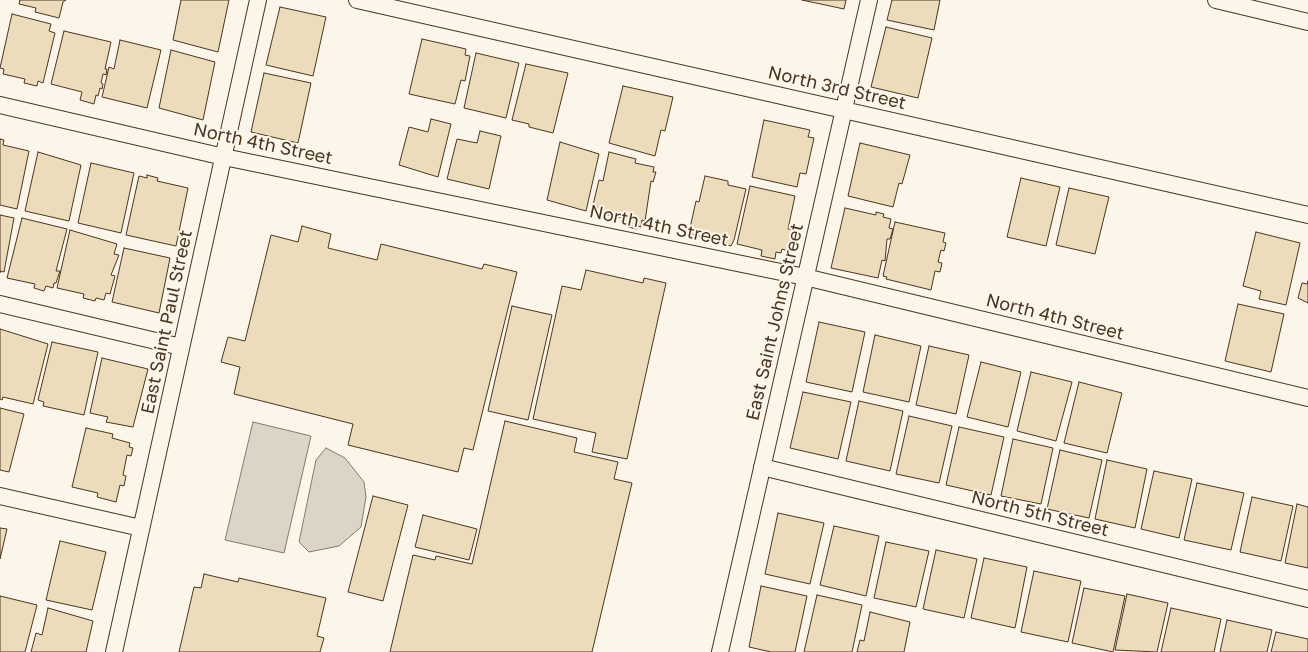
<!DOCTYPE html>
<html>
<head>
<meta charset="utf-8">
<style>
	body { margin:0 }
	canvas { display:block; background:#fbf6e9 }
</style>
</head>
<body>
<canvas width="1308" height="652"></canvas>
<script>
const ctx = document.querySelector('canvas').getContext('2d');
ctx.lineJoin = 'round';
function paint(path, color) { ctx.fillStyle = color; ctx.fill(path, 'evenodd'); }
const poly = rows => new Path2D(rows.map(r => 'M' + r).join(''));
function stroke(path, color, width, dash) { ctx.strokeStyle = color; ctx.lineWidth = width; ctx.lineCap = dash ? 'butt' : 'round'; ctx.setLineDash(dash || []); ctx.stroke(path); }
function drawText(font, color, halo, rows, align = 'center') {
  ctx.font = font + ' "Golos Text",sans-serif'; ctx.lineWidth = 4; ctx.setLineDash([]); ctx.textBaseline = 'middle'; ctx.strokeStyle = halo; ctx.fillStyle = color; for (const [text, x, y, turn = 0] of rows) {
    ctx.save(); ctx.translate(x, y); ctx.rotate((+turn || 0) * Math.PI / 180); ctx.textAlign = isNaN(turn) ? turn : align; if (halo) ctx.strokeText(text, 0, 0); ctx.fillText(text, 0, 0); ctx.restore();
  }
}
const water = poly([
	[253,422,311,436,284,553,225,540,253,422],
	[326,448,345,458,364,482,366,497,361,527,339,546,309,552,299,542,316,460,326,448]
]);
paint(water, '#dcd4c6');
stroke(water, '#887966', 1);
const building = poly([
	[20,0,66,0,63,2,59,18,35,12,36,8,19,4,20,0],
	[181,0,229,0,218,52,173,40,181,0],
	[802,0,846,0,844,9,802,0],
	[892,0,940,0,934,30,887,20,892,0],
	[280,7,326,17,313,76,266,65,280,7],
	[12,14,51,24,49,31,55,33,43,83,38,81,37,86,24,83,25,79,3,74,4,69,0,68,12,14],
	[886,27,932,38,918,98,871,87,886,27],
	[64,31,111,42,105,69,107,69,106,75,103,74,101,83,103,84,102,89,100,88,98,96,96,95,94,104,80,100,82,92,51,84,64,31],
	[422,39,466,49,465,55,470,56,465,81,461,80,455,104,409,94,422,39],
	[120,40,161,50,147,108,102,97,109,67,114,69,120,40],
	[171,50,215,62,203,120,159,108,171,50],
	[476,53,519,63,506,118,464,108,476,53],
	[526,64,568,73,553,133,529,127,529,124,512,120,526,64],
	[264,73,311,83,298,143,251,132,264,73],
	[623,86,673,97,665,131,661,130,655,156,609,143,623,86],
	[431,119,451,124,438,177,399,165,409,127,428,132,431,119],
	[764,120,810,130,808,137,814,138,806,174,800,173,797,187,752,177,764,120],
	[480,131,501,136,489,189,447,179,457,139,477,143,480,131],
	[0,139,4,140,3,145,29,151,17,209,0,205,0,139],
	[560,142,599,154,586,211,547,200,560,142],
	[860,143,910,155,902,184,899,183,893,207,848,196,860,143],
	[38,152,81,165,69,221,25,211,38,152],
	[609,152,636,159,635,163,654,167,653,172,656,172,653,182,651,181,645,221,642,220,641,227,638,226,637,229,628,227,629,224,621,222,622,218,596,212,597,206,593,205,599,180,603,181,609,152],
	[91,163,134,173,121,233,78,223,91,163],
	[147,175,158,178,157,181,188,188,176,246,126,235,139,176,147,178,147,175],
	[705,176,728,181,728,185,746,189,734,240,731,246,692,234,694,229,690,228,696,201,699,202,705,176],
	[1021,178,1060,187,1046,246,1007,237,1021,178],
	[750,186,795,196,788,229,793,230,788,251,782,249,781,253,776,252,775,259,761,256,762,250,737,244,750,186],
	[1069,188,1109,197,1095,254,1056,245,1069,188],
	[845,208,876,215,876,212,884,214,883,217,891,219,889,228,893,229,890,239,887,239,885,261,882,260,878,278,831,268,845,208],
	[0,215,14,218,4,272,0,271,0,273,0,215],
	[22,218,67,229,56,271,60,271,56,283,54,283,53,288,46,286,44,291,34,288,35,284,7,278,22,218],
	[895,222,945,233,943,242,946,243,944,251,941,250,938,262,942,263,940,272,935,271,931,290,886,279,887,277,883,276,895,222],
	[302,226,331,234,328,248,377,260,381,244,482,269,484,264,517,272,473,450,464,448,458,472,348,445,353,424,234,394,240,367,221,362,228,337,245,341,271,235,298,242,302,226],
	[70,230,117,244,114,254,119,255,111,275,115,276,110,294,106,293,104,300,96,298,95,301,83,298,84,294,57,288,70,230],
	[1256,232,1300,243,1286,305,1259,299,1261,291,1243,286,1256,232],
	[124,248,170,258,159,313,112,302,124,248],
	[586,270,643,283,644,278,666,283,627,459,592,452,596,433,533,419,562,286,581,290,586,270],
	[1308,281,1308,303,1298,298,1302,283,1307,284,1308,281],
	[1238,304,1284,314,1271,372,1225,361,1238,304],
	[512,306,552,315,528,420,488,411,512,306],
	[819,322,865,332,852,392,806,382,819,322],
	[0,329,48,344,33,404,3,397,2,400,0,399,0,329],
	[875,335,921,346,909,402,863,392,875,335],
	[52,342,98,352,84,415,43,406,44,402,38,400,52,342],
	[929,346,969,355,956,414,916,405,929,346],
	[102,358,148,369,133,427,106,422,108,417,90,413,102,358],
	[981,362,1021,372,1008,427,967,417,981,362],
	[1031,372,1072,382,1056,441,1017,431,1031,372],
	[1079,382,1122,393,1107,453,1064,443,1079,382],
	[803,392,851,402,838,459,790,448,803,392],
	[859,401,903,411,890,471,846,461,859,401],
	[0,408,24,414,9,472,0,470,0,408],
	[909,416,952,426,939,483,896,474,909,416],
	[505,421,577,438,574,452,618,462,614,479,632,483,592,652,390,652,413,555,435,560,436,556,472,564,505,421],
	[959,427,1004,437,991,495,946,485,959,427],
	[86,428,113,434,112,438,130,443,129,447,133,448,131,456,127,455,123,475,126,476,124,486,120,485,116,502,97,497,98,493,72,487,86,428],
	[1013,439,1053,448,1041,504,1001,496,1013,439],
	[1060,450,1102,460,1089,518,1047,509,1060,450],
	[1107,460,1147,469,1135,528,1095,519,1107,460],
	[1154,471,1192,479,1179,538,1141,529,1154,471],
	[1197,483,1244,493,1231,550,1184,540,1197,483],
	[373,496,408,505,383,601,348,592,373,496],
	[1252,497,1293,506,1281,561,1240,552,1252,497],
	[1297,504,1308,507,1308,568,1285,563,1297,504],
	[778,513,824,523,810,584,765,574,778,513],
	[423,515,477,529,469,560,415,547,423,515],
	[834,526,879,536,866,596,820,585,834,526],
	[0,528,7,529,0,559,0,528],
	[60,541,106,552,92,610,46,600,60,541],
	[886,542,929,551,916,607,874,598,886,542],
	[936,550,977,559,964,618,923,609,936,550],
	[984,558,1027,567,1015,628,971,618,984,558],
	[1034,571,1081,581,1068,642,1021,632,1034,571],
	[204,574,238,582,239,578,326,598,317,636,324,638,320,652,179,652,194,587,201,588,204,574],
	[761,586,807,596,795,652,771,652,749,647,761,586],
	[1084,588,1125,596,1113,652,1072,643,1084,588],
	[1127,594,1168,603,1157,652,1115,650,1127,594],
	[817,595,862,605,852,652,804,652,817,595],
	[0,596,37,605,25,652,0,652,0,596],
	[48,608,93,621,86,652,31,652,36,633,42,635,48,608],
	[1171,608,1221,619,1214,652,1161,652,1171,608],
	[870,612,910,622,904,652,857,652,860,640,864,641,870,612],
	[1227,620,1272,630,1267,652,1220,652,1227,620],
	[1276,632,1308,639,1308,652,1271,652,1276,632]
]);
paint(building, '#ecdcbc');
stroke(building, '#4a3520', 1);
const service = poly([
	[357,0,1308,215],
	[1216,0,1308,22],
	[0,105,224,157,805,277,1308,398],
	[0,304,181,347],
	[762,467,1308,599],
	[0,496,141,528],
	[114,652,258,0],
	[720,652,869,0]
]);
stroke(service, '#4a3520', 18);
stroke(service, '#fbf6e9', 16);
drawText('18px', '#4a3520', '#fbf6e9', [
	["North 3rd Street",837,88,13],
	["North 4th Street",263,144,12],
	["North 4th Street",659,226,12],
	["North 4th Street",1055,317,14],
	["East Saint Paul Street",167,322,-78],
	["East Saint Johns Street",775,322,-77],
	["North 5th Street",1040,514,14]
]);
</script>
</body>
</html>
